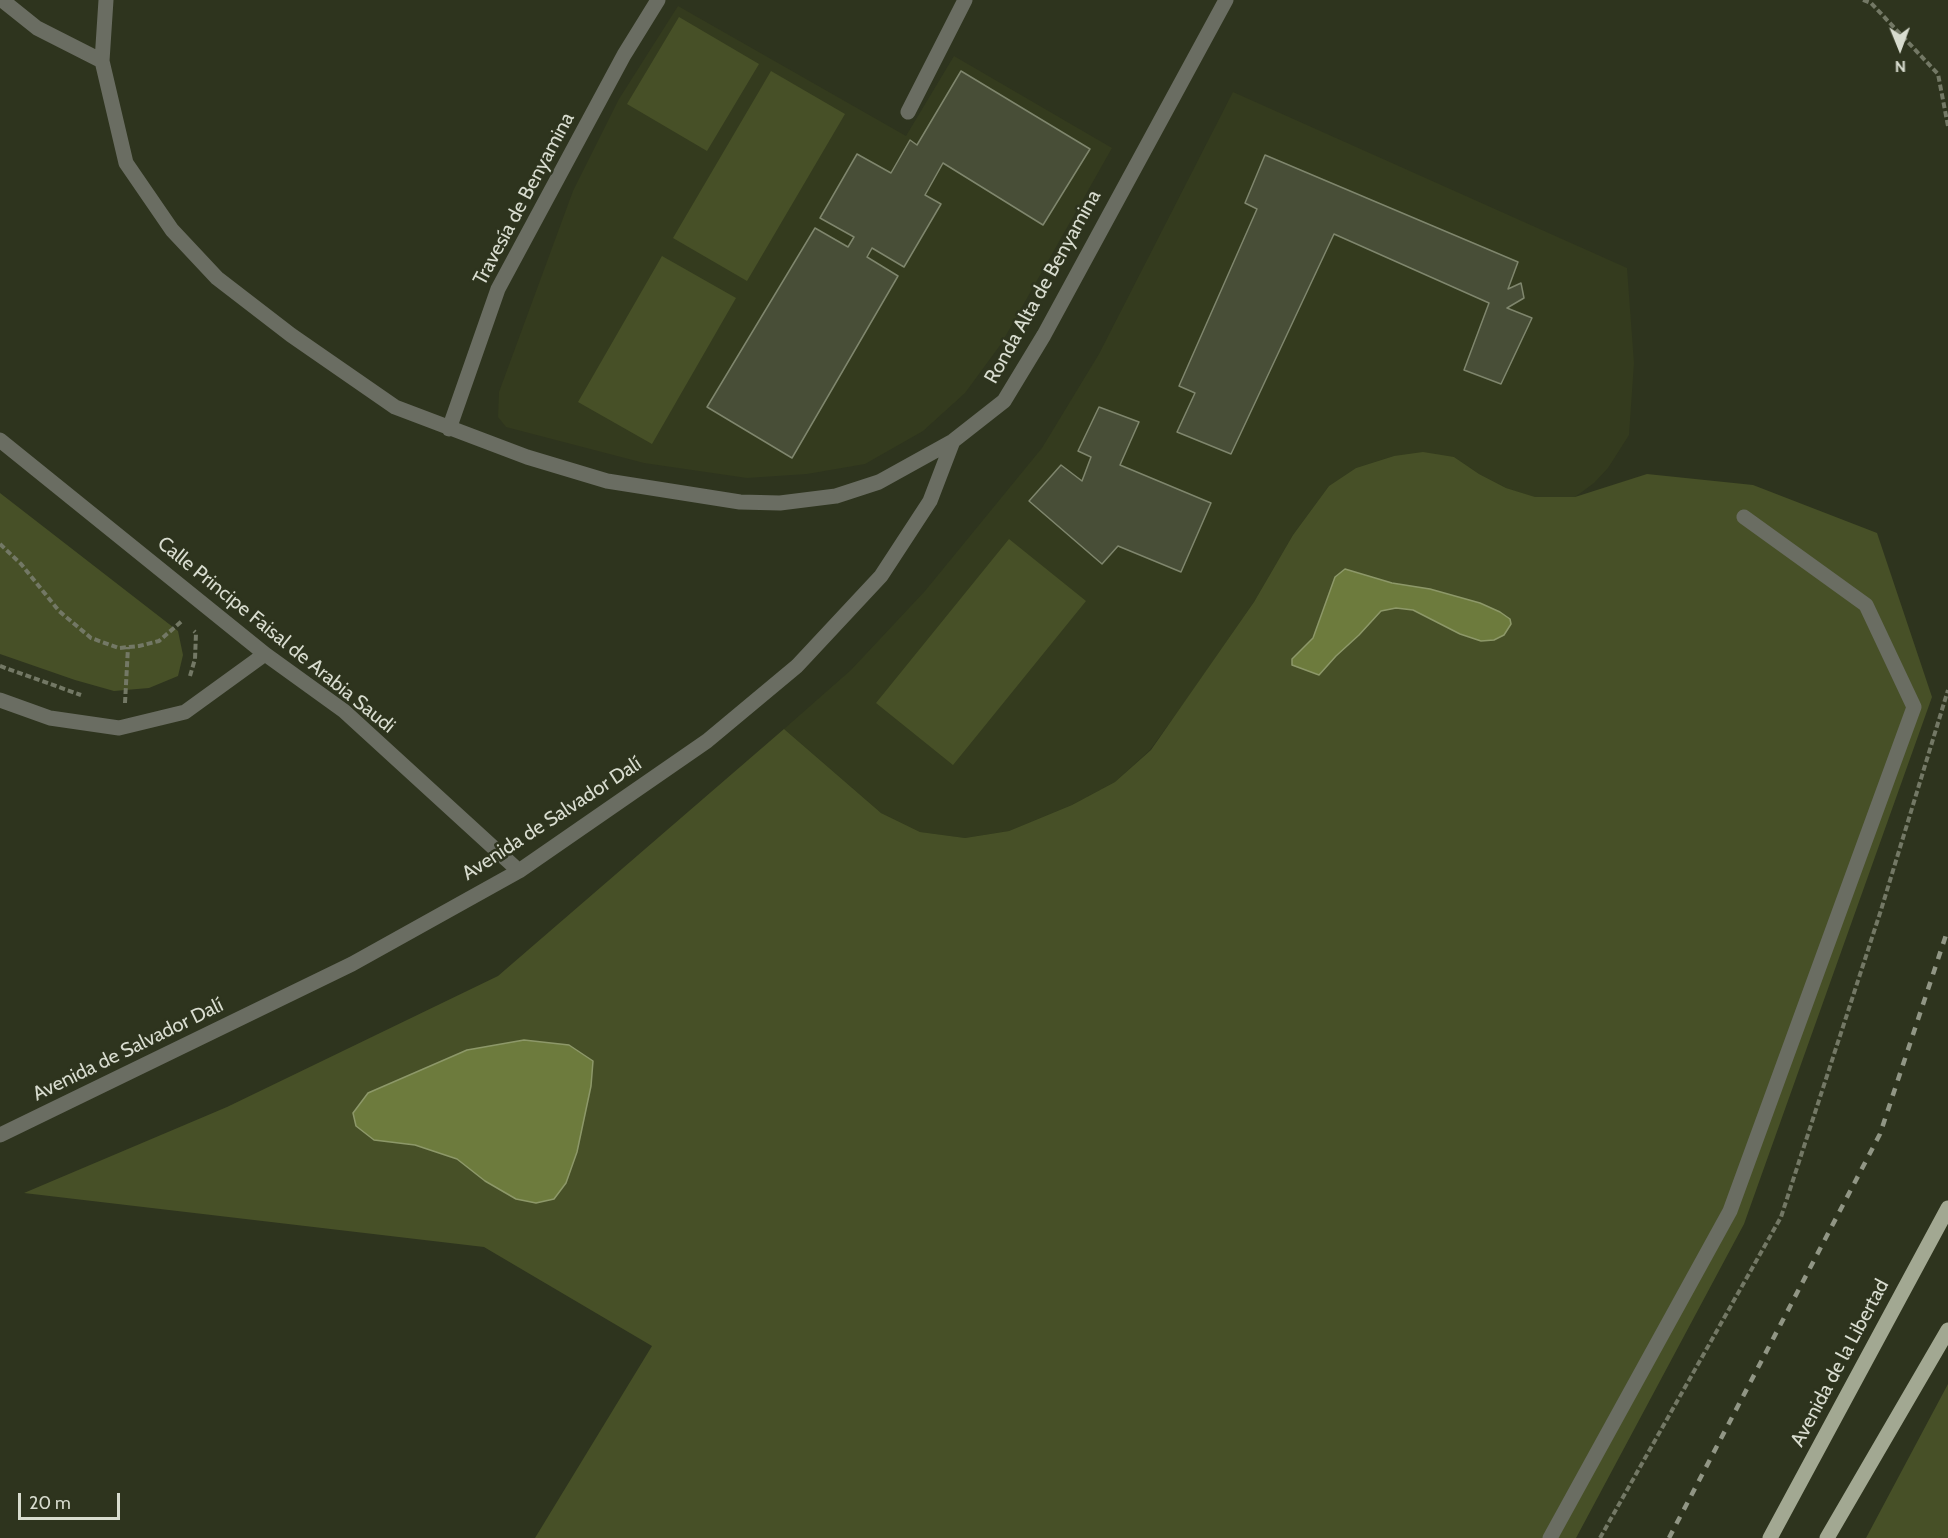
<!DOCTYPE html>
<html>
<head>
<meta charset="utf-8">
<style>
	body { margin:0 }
	#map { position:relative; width:1948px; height:1538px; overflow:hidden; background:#2e341e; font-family:Cabin,sans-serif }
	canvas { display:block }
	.north { position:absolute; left:1870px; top:18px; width:60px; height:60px; -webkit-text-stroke:4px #2e341e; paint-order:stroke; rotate:179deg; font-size:16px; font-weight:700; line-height:24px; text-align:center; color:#d8dccf }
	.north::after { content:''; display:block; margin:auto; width:21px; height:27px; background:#d8dccf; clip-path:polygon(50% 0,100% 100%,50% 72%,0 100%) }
	.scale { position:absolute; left:18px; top:1493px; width:102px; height:27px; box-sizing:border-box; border:3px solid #d8dccf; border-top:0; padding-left:8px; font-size:18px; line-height:21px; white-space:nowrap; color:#d8dccf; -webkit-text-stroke:4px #2e341e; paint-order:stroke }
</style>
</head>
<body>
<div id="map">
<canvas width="1948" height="1538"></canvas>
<div class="north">N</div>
<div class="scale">20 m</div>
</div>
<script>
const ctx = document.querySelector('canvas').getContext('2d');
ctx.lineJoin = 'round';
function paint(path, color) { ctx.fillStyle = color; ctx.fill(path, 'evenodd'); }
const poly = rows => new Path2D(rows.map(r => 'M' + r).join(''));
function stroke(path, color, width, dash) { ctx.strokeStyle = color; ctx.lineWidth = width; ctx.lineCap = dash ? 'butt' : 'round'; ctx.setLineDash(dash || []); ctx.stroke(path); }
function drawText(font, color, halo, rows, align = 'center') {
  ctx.font = font + ' Cabin,sans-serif'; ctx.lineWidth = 5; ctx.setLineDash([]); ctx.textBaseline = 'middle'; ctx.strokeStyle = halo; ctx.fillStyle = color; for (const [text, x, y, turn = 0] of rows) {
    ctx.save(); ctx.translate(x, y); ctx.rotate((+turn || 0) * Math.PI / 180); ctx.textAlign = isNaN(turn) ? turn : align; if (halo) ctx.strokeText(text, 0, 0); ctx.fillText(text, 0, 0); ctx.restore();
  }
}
paint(poly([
	[678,6,906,136,954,56,1112,148,1001,344,965,393,923,431,865,464,807,474,747,478,644,463,506,427,498,417,499,392,573,191,619,99],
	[1233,92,1627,268,1634,363,1629,435,1608,468,1594,483,1575,497,1534,497,1506,488,1479,474,1454,457,1394,456,1356,468,1329,486,1293,535,1254,602,1185,702,1150,750,1115,782,1072,805,1009,831,965,838,920,832,881,813,784,729,851,670,925,591,1042,448,1099,354]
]), '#343b1e');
paint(poly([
	[679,17,759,64,707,151,627,104],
	[771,71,845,114,747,281,673,238],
	[662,256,736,298,652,444,578,402],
	[1423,452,1454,457,1479,474,1506,488,1535,497,1575,497,1647,474,1753,485,1877,533,1932,697,1744,1224,1576,1538,535,1538,652,1346,484,1247,24,1193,227,1107,498,976,784,729,881,813,920,832,965,838,1009,831,1072,805,1115,782,1151,750,1254,602,1293,535,1329,486,1356,468,1394,456],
	[0,493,178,631,183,655,178,676,149,688,114,691,75,680,0,654],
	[1009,539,1086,601,953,765,876,703],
	[1948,1384,1948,1538,1866,1538]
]), '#475027');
const water = poly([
	[1345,569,1392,583,1430,589,1480,603,1500,612,1510,619,1511,624,1504,635,1494,640,1481,641,1460,634,1413,610,1396,608,1381,611,1359,635,1336,656,1319,675,1292,665,1292,659,1313,638,1335,577,1345,569],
	[524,1040,569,1045,593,1061,591,1086,577,1152,566,1183,554,1199,536,1203,516,1199,485,1181,457,1159,415,1145,374,1140,356,1126,353,1113,368,1093,467,1050,524,1040]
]);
paint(water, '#6d7b3d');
stroke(water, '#8d9869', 1.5);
const building = poly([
	[961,71,1090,149,1043,225,943,163,925,195,941,204,904,267,872,248,867,257,898,276,792,458,707,407,815,228,848,247,854,237,820,218,857,154,891,173,910,140,917,145,961,71],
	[1265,155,1518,262,1508,289,1521,283,1524,298,1507,308,1532,318,1501,384,1464,370,1489,303,1334,234,1231,454,1177,432,1195,393,1179,386,1257,209,1245,203,1265,155],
	[1099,407,1139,422,1120,465,1211,503,1181,572,1118,546,1102,564,1029,501,1061,465,1082,481,1091,457,1078,451,1099,407]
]);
paint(building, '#484e37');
stroke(building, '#7f866d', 1.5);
stroke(poly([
	[1863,0,1871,3,1938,74,1948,126],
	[0,544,21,564,59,611,91,638,119,648,139,646,159,641,183,620],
	[0,666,81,695],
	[190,676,195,659,196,633,194,631],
	[125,703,128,647],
	[1600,1538,1781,1217,1881,910,1948,690]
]), '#737865', 4, [6, 3]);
stroke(poly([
	[2,0,37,28,102,61],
	[106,0,102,61,126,163,172,230,217,278,291,335,395,407,527,457,607,481,740,502,780,503,836,496,879,482,953,441,1004,401,1044,335,1226,0],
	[908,112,965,0],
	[449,429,498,289,624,55,658,0],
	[0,440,265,654,344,711,519,871],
	[0,700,50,718,119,728,185,712,265,654],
	[0,1135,352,964,519,871,707,741,797,666,881,576,930,501,953,441],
	[1550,1538,1730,1211,1914,707,1866,605,1744,517]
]), '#6a6d62', 15);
stroke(poly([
	[1770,1538,1948,1208],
	[1827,1538,1948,1330]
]), '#a2a892', 15);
stroke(poly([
	[1669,1538,1880,1134,1948,929]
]), '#919685', 4.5, [8, 8]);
drawText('20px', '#d8dccf', '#2e341e', [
	["Travesía de Benyamina",524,199,-62],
	["Ronda Alta de Benyamina",1043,287,-61],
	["Calle Principe Faisal de Arabia Saudi",276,635,39],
	["Avenida de Salvador Dalí",552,819,-33],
	["Avenida de Salvador Dalí",128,1050,-26],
	["Avenida de la Libertad",1840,1363,-62]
]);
</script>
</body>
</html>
